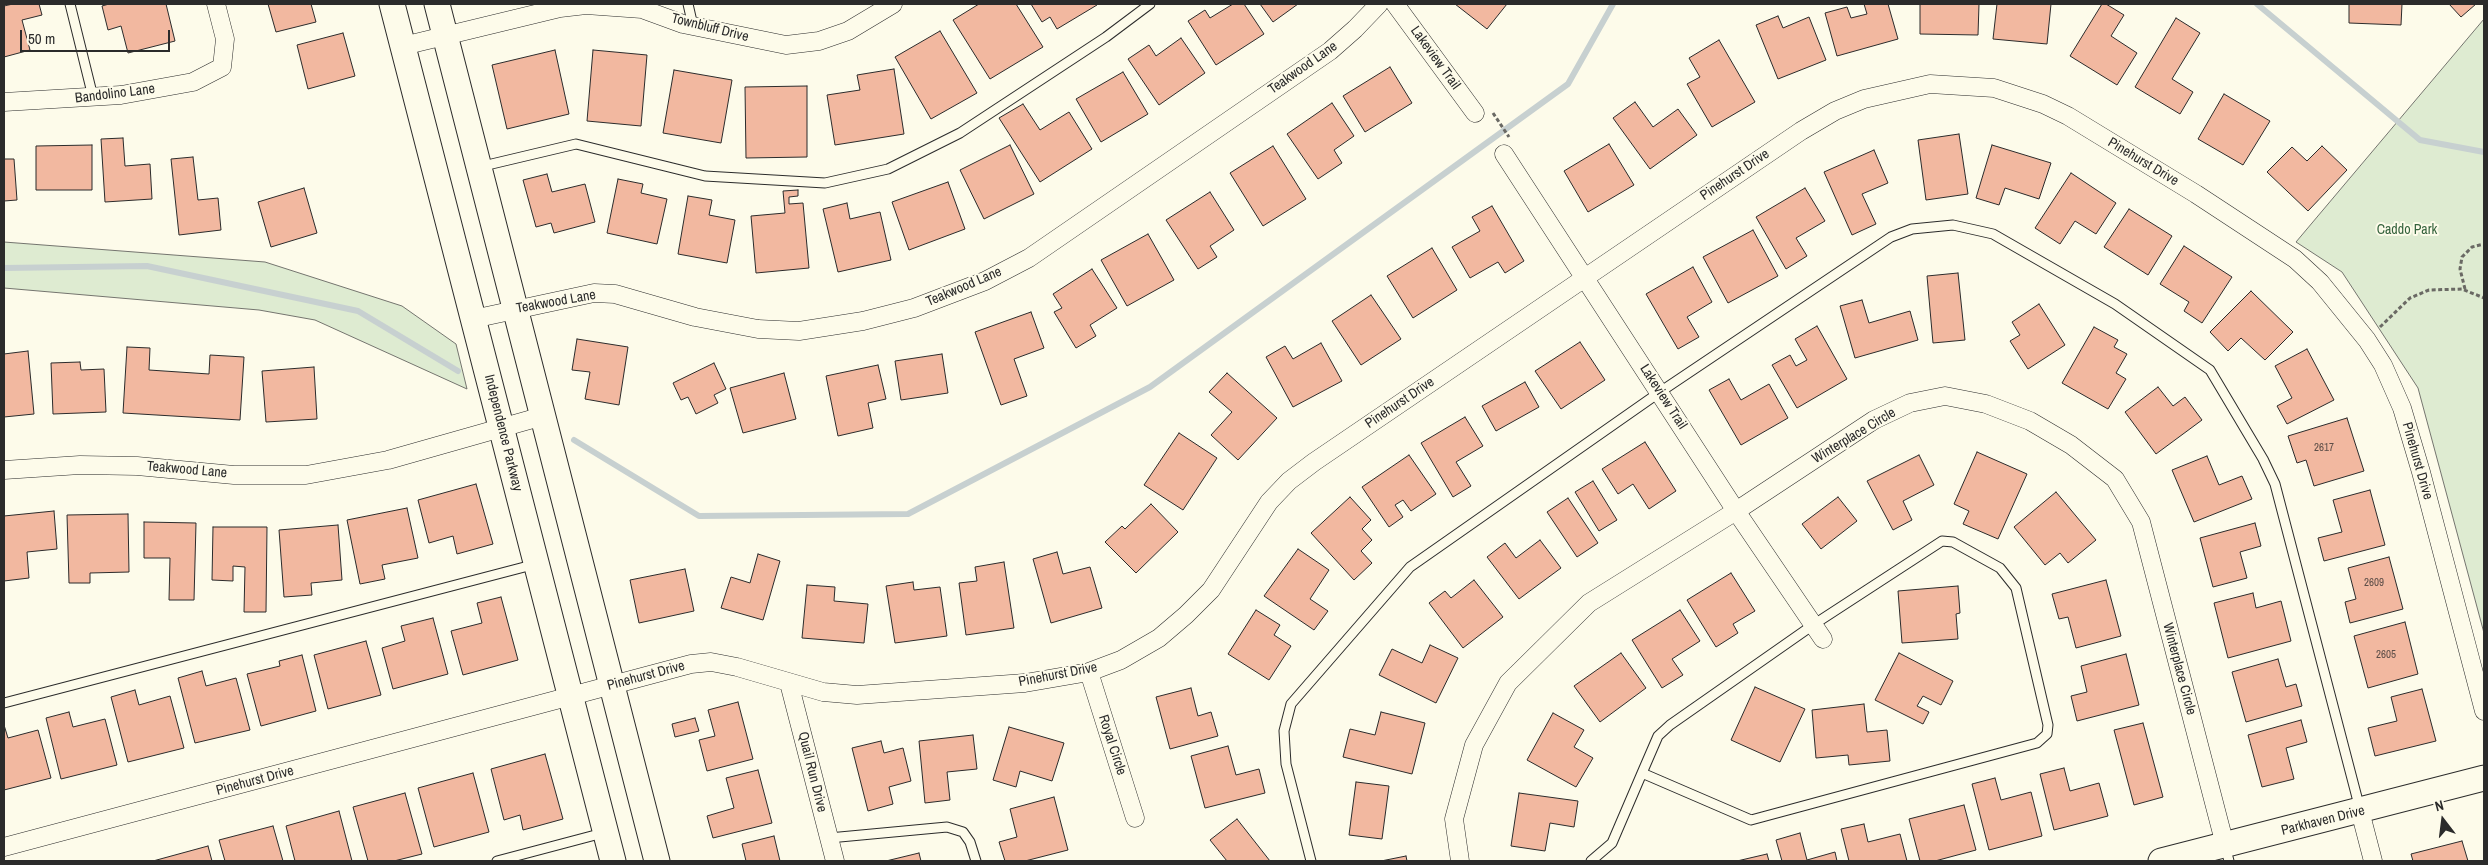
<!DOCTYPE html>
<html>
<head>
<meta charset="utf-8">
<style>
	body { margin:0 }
	#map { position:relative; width:2488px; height:865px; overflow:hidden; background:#fdfbea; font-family:"Archivo Narrow",sans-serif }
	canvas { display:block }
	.frame { position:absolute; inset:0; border:5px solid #2b2b2b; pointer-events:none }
	.north { position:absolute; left:2418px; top:795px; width:50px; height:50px; -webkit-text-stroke:4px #fdfbea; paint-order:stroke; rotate:345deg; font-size:14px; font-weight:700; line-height:20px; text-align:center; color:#2b2b2b }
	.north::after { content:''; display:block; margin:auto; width:18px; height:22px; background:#2b2b2b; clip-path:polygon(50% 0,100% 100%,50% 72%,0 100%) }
	.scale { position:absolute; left:20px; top:30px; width:150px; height:22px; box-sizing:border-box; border:2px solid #2b2b2b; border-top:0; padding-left:6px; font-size:15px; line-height:18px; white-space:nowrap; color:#2b2b2b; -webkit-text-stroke:4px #fdfbea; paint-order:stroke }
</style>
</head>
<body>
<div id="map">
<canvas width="2488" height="865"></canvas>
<div class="frame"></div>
<div class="north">N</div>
<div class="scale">50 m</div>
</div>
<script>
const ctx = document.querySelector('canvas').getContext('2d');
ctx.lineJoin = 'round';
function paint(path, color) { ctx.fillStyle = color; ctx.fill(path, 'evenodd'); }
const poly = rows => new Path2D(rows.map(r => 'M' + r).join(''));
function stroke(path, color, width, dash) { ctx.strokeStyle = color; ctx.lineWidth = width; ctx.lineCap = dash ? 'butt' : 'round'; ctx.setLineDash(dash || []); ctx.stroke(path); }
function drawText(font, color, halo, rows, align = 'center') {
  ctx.font = font + ' "Archivo Narrow",sans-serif'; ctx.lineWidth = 4; ctx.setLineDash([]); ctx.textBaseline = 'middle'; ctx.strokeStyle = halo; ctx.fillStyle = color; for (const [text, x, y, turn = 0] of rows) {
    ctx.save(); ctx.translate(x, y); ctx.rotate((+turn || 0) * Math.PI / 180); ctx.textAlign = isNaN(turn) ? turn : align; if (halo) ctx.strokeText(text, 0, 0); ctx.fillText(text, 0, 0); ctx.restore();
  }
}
const green = poly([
	[2484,19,2484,633,2418,388,2342,272,2296,242,2484,19],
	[4,242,265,262,402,306,456,344,467,389,315,320,259,310,4,288,4,242]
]);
paint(green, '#deebd1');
stroke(green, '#74746e', 1);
stroke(poly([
	[2257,4,2420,140,2484,152],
	[4,268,147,266,358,311,458,371],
	[574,440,699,516,908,514,1150,387,1568,84,1613,4]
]), '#c7d0d0', 6);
const building = poly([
	[13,4,39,4,42,15,22,20,30,50,4,57,4,6,13,4],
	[109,4,166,4,175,41,128,53,121,26,108,30,102,6,109,4],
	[268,4,311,4,316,22,276,32,268,4],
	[979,4,1016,4,1043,47,990,79,953,20,979,4],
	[1031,4,1097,4,1097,5,1057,29,1050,17,1042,22,1031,4],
	[1233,4,1244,4,1264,34,1216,65,1188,21,1205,10,1210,18,1233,4],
	[1260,4,1298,4,1273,22,1260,4],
	[1455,4,1507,4,1487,29,1455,4],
	[1864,4,1888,4,1898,39,1837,56,1825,13,1847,7,1851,18,1867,14,1864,4],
	[1920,4,1979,4,1978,35,1920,34,1920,4],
	[1997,4,2051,4,2047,44,1993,39,1997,4],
	[2102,4,2106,4,2124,15,2111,36,2137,53,2117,85,2070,56,2102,4],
	[2349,4,2402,4,2401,25,2349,23,2349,4],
	[2449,4,2476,4,2461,17,2449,4],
	[1778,16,1783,28,1809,17,1826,60,1778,79,1756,25,1778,16],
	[2176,18,2200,33,2172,79,2193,92,2180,114,2135,87,2176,18],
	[940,31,977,93,931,119,895,57,940,31],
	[343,33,355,76,308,89,297,45,343,33],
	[1181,38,1205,73,1159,105,1128,59,1149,45,1156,56,1181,38],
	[1719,40,1755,102,1712,127,1687,84,1700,77,1689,58,1719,40],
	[555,50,569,114,507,129,492,65,555,50],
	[593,50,647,55,641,126,587,121,593,50],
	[1390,67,1412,103,1365,132,1343,96,1390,67],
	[894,69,904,134,835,145,827,95,860,90,857,75,894,69],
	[674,70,732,80,721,143,663,133,674,70],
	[1123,72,1148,114,1101,142,1076,99,1123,72],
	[807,86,807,157,746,158,745,87,807,86],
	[2224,94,2270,121,2243,165,2198,139,2224,94],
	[1635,102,1653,127,1678,109,1697,135,1650,169,1613,118,1635,102],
	[1332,103,1354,136,1334,150,1342,163,1318,179,1287,134,1332,103],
	[1023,104,1040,130,1069,112,1092,149,1040,182,999,118,1023,104],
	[1959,134,1968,194,1926,200,1918,140,1959,134],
	[123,138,125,166,150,164,152,199,105,202,101,139,123,138],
	[1609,144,1634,185,1588,212,1564,171,1609,144],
	[92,145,92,190,36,190,36,146,92,145],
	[1010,145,1034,194,984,219,960,170,1010,145],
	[1992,145,2051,163,2039,199,2005,188,1999,205,1976,198,1992,145],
	[1273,146,1306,199,1263,226,1230,173,1273,146],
	[2322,146,2347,170,2308,211,2267,172,2292,147,2307,161,2322,146],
	[1874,150,1888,183,1862,194,1876,224,1852,235,1824,172,1874,150],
	[193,157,198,200,218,198,221,230,179,235,171,159,193,157],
	[4,159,14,159,17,200,4,201,4,159],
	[2071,173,2116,203,2096,234,2075,221,2060,244,2035,228,2071,173],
	[547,174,552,192,585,184,595,222,554,233,551,223,536,227,523,180,547,174],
	[618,179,643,184,641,193,667,199,657,244,607,233,618,179],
	[948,182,965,229,909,250,892,202,948,182],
	[304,188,317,233,271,247,258,202,304,188],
	[1805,188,1825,221,1796,238,1807,256,1786,269,1756,217,1805,188],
	[798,190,798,196,789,197,789,204,803,203,809,268,756,273,751,216,785,213,783,191,798,190],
	[1210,192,1234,230,1210,246,1217,257,1198,269,1166,220,1210,192],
	[688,196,712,200,709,215,735,220,727,263,678,254,688,196],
	[847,203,850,219,880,212,891,260,838,272,823,209,847,203],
	[1492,206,1524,261,1505,273,1498,262,1470,278,1452,247,1480,231,1472,217,1492,206],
	[2129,209,2172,236,2148,275,2104,247,2129,209],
	[1753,230,1778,276,1728,303,1703,257,1753,230],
	[1148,234,1174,280,1127,306,1101,260,1148,234],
	[2184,246,2232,277,2202,323,2184,311,2189,302,2160,284,2184,246],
	[1432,248,1457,290,1413,318,1387,276,1432,248],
	[1693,267,1712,302,1687,317,1699,337,1678,349,1646,294,1693,267],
	[1092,269,1117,308,1090,325,1096,336,1076,348,1054,312,1062,308,1053,294,1092,269],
	[1958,273,1965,340,1933,343,1927,276,1958,273],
	[2251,291,2293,332,2265,360,2241,338,2228,351,2210,332,2251,291],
	[1371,295,1401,339,1361,365,1332,321,1371,295],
	[1862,300,1869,323,1910,311,1918,340,1855,358,1840,306,1862,300],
	[2039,304,2065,345,2028,369,2010,341,2020,335,2012,322,2039,304],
	[1031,312,1044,348,1014,359,1027,396,1001,405,975,332,1031,312],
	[1817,326,1847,379,1797,408,1772,365,1790,355,1796,366,1807,360,1795,339,1817,326],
	[2094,327,2118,340,2114,347,2127,354,2116,373,2126,379,2108,409,2062,383,2094,327],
	[577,339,628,347,619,405,585,399,590,372,572,370,577,339],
	[1580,342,1605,380,1561,409,1535,371,1580,342],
	[1321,343,1342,381,1293,407,1266,357,1285,346,1293,359,1321,343],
	[127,347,150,348,149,370,209,374,210,355,244,357,240,420,123,413,127,347],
	[2307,349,2334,400,2287,424,2277,406,2292,398,2275,366,2307,349],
	[28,351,34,414,4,417,4,354,28,351],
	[942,354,948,393,901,400,895,361,942,354],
	[80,362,81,370,104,369,106,412,53,414,51,363,80,362],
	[714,363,726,389,714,395,718,403,696,414,688,397,681,400,673,383,714,363],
	[878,365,886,399,868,403,873,428,838,436,826,376,878,365],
	[314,367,317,419,266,422,262,371,314,367],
	[784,373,796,419,743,433,730,388,784,373],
	[1227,373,1277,418,1238,460,1211,435,1232,412,1209,392,1227,373],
	[1729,379,1741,400,1769,384,1788,418,1741,445,1709,390,1729,379],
	[1525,382,1539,407,1496,431,1482,406,1525,382],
	[2158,387,2173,406,2185,397,2202,420,2156,454,2125,412,2158,387],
	[1465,417,1483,446,1456,462,1471,486,1453,497,1421,443,1465,417],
	[2347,418,2364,471,2314,486,2306,460,2297,463,2288,436,2347,418],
	[1179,433,1217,458,1183,510,1144,485,1179,433],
	[1645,442,1676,491,1649,509,1633,484,1618,494,1602,469,1645,442],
	[1977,452,2027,474,1998,539,1963,524,1969,511,1954,504,1977,452],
	[1409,455,1436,494,1411,511,1403,500,1395,505,1403,517,1389,527,1362,487,1409,455],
	[1919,455,1934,485,1903,501,1912,520,1893,530,1867,481,1919,455],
	[2207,456,2219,485,2242,476,2252,499,2194,522,2172,470,2207,456],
	[1593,481,1617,520,1599,531,1575,492,1593,481],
	[476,484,493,544,457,554,453,536,429,543,418,500,476,484],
	[2370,490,2385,545,2324,561,2318,538,2342,532,2333,500,2370,490],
	[2056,492,2096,540,2068,563,2060,553,2045,565,2014,527,2056,492],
	[1350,497,1371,520,1362,529,1372,540,1361,551,1372,563,1354,580,1311,533,1350,497],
	[1838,497,1857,521,1821,549,1802,524,1838,497],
	[1568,498,1598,543,1577,557,1547,512,1568,498],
	[1151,504,1178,532,1136,573,1105,542,1122,526,1125,529,1151,504],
	[407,508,418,558,382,565,385,579,360,584,347,520,407,508],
	[54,511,57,549,27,552,29,578,4,581,4,516,54,511],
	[128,514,129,572,90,573,90,583,69,583,67,515,128,514],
	[144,522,196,523,194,600,169,600,170,558,144,558,144,522],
	[2255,523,2261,546,2240,552,2247,578,2213,587,2200,538,2255,523],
	[338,525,342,580,311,583,312,595,284,597,279,530,338,525],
	[213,527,267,527,266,612,244,612,245,567,233,566,233,581,212,580,213,527],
	[1540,540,1561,568,1519,599,1487,557,1505,543,1516,558,1540,540],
	[1298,549,1329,570,1310,599,1328,611,1314,630,1264,596,1298,549],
	[1057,552,1063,574,1090,567,1102,608,1051,623,1033,559,1057,552],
	[758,554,780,561,763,620,721,608,731,577,750,583,758,554],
	[2389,557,2403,609,2350,623,2345,602,2356,599,2348,568,2389,557],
	[1004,562,1014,628,966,635,959,583,977,581,975,567,1004,562],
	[685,569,694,611,639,623,630,580,685,569],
	[1731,573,1755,611,1733,624,1738,633,1716,647,1687,600,1731,573],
	[1474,580,1503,617,1463,648,1429,603,1445,591,1451,598,1474,580],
	[2106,580,2121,636,2076,648,2068,617,2059,619,2052,594,2106,580],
	[913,582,914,590,940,587,947,636,895,643,886,586,913,582],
	[807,585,835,587,834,601,868,604,864,643,802,638,807,585],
	[1958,586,1960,613,1956,614,1958,639,1902,643,1898,591,1958,586],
	[2253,593,2256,608,2281,601,2291,641,2228,658,2214,603,2253,593],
	[501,597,518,660,463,675,451,631,482,623,477,603,501,597],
	[1256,610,1280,625,1274,635,1291,646,1269,680,1228,654,1256,610],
	[1680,610,1700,641,1672,659,1683,675,1662,688,1632,640,1680,610],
	[433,618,448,674,393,689,382,648,405,641,401,626,433,618],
	[2405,622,2418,674,2368,688,2354,636,2405,622],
	[366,641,381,695,328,709,314,655,366,641],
	[1430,645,1458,658,1436,703,1379,675,1392,649,1422,663,1430,645],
	[1621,653,1646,688,1600,722,1574,686,1621,653],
	[1899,653,1953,681,1941,705,1923,696,1917,706,1929,712,1923,724,1875,700,1899,653],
	[2126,654,2139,705,2077,721,2071,696,2087,692,2081,666,2126,654],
	[302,655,316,711,261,726,247,674,280,666,279,661,302,655],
	[2278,659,2286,687,2296,684,2302,706,2246,722,2232,672,2278,659],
	[202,671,206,686,236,678,250,730,195,743,178,678,202,671],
	[1755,687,1805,709,1780,762,1731,740,1755,687],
	[1191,688,1198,716,1211,712,1218,736,1170,749,1156,697,1191,688],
	[2422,689,2436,741,2375,756,2368,728,2397,721,2391,697,2422,689],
	[135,690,139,705,170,696,184,748,128,762,111,697,135,690],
	[738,702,753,759,707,771,699,740,715,736,708,710,738,702],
	[1864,704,1867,732,1887,730,1890,761,1849,765,1848,755,1816,758,1812,710,1864,704],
	[69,712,73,727,105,719,117,765,61,779,46,718,69,712],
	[1381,712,1425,723,1412,774,1343,757,1350,729,1375,735,1381,712],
	[1553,713,1584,730,1574,747,1593,758,1576,787,1527,760,1553,713],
	[695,718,699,731,675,737,672,724,695,718],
	[2301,720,2307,742,2286,748,2294,779,2262,787,2248,735,2301,720],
	[2143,723,2163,797,2134,805,2114,730,2143,723],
	[4,725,8,738,38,730,51,778,4,790,4,725],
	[1009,727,1064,743,1052,781,1020,771,1016,787,993,780,1009,727],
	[973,735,977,769,947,772,950,800,925,803,919,741,973,735],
	[881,741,884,753,903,748,911,781,889,787,893,804,868,811,852,748,881,741],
	[1228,746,1236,775,1259,769,1265,793,1205,808,1191,756,1228,746],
	[545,754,563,819,523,830,520,815,504,820,491,769,545,754],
	[2064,768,2070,791,2099,783,2108,816,2054,830,2040,774,2064,768],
	[758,770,772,823,713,838,707,816,734,808,726,778,758,770],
	[473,773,489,832,434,847,418,788,473,773],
	[1995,778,2001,800,2031,792,2042,836,1989,850,1972,784,1995,778],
	[1356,782,1389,786,1382,839,1349,835,1356,782],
	[405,793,422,854,394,861,368,861,353,807,405,793],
	[1519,793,1578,801,1574,827,1550,823,1545,851,1511,846,1519,793],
	[1054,797,1068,850,1025,861,1005,861,999,842,1017,837,1010,809,1054,797],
	[1964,805,1976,850,1935,861,1920,861,1909,819,1964,805],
	[339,811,352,861,295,861,286,826,339,811],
	[1237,819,1270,861,1227,861,1210,840,1237,819],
	[1864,824,1868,842,1900,834,1907,861,1849,861,1841,829,1864,824],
	[273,826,283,861,225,861,219,840,273,826],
	[1800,833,1807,860,1835,852,1837,861,1782,861,1776,840,1800,833],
	[774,836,780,861,746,861,742,844,774,836],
	[2462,841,2468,861,2413,861,2411,854,2462,841],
	[208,846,212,861,153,861,208,846],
	[919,853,921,861,886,861,919,853],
	[1767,854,1769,861,1737,861,1767,854],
	[1406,856,1407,861,1381,861,1406,856]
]);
paint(building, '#f2b8a0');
stroke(building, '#2b2b2b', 1);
const lane = poly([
	[70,4,93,97],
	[688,4,693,26],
	[479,167,576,144,705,176,825,183,888,169,960,133,1106,37,1150,4],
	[4,703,536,564],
	[829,838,947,827,963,832,970,842,976,861],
	[2225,846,2229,861],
	[497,861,603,833],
	[1311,861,1286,764,1284,731,1291,704,1410,567,1660,392,1891,237,1912,229,1953,225,1993,234,2115,304,2210,370,2263,459,2275,484,2360,809],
	[1591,861,1612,843,1642,773,1658,736,1670,725,1813,625,1942,541,1953,542,2000,568,2016,588,2048,725,2047,734,2037,743,1751,820,1642,773]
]);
const street = poly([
	[1395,4,1475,113],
	[403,46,560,8,586,5,642,9,683,24,786,45,819,41,848,31,893,4],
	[4,102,121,95,193,82,222,67,225,39,216,4],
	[1504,154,1736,511,1823,639],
	[473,319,594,293,615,294,695,317,758,329,799,331,863,321,914,308,985,281,1029,258,1330,51,1355,29,1379,4],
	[4,470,80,465,137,466,234,475,306,475,388,460,543,416],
	[1089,672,1135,818],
	[789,683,835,861],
	[2360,811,2373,861],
	[4,847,691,664,711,662,737,667,823,692,857,695,1025,683,1089,672,1121,660,1159,638,1186,615,1211,590,1269,502,1289,481,1314,462,1801,131,1835,111,1864,99,1930,84,1994,88,2043,104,2068,116,2196,194,2295,259,2320,282,2367,340,2383,365,2402,408,2421,472,2484,711],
	[1460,861,1454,819,1474,745,1508,683,1589,603,1736,511,1874,420,1910,403,1945,396,1986,404,2030,421,2071,445,2115,479,2141,522,2225,845]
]);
const secondary = poly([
	[392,4,613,861],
	[437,4,657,861],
	[2161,861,2484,778]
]);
stroke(lane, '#2b2b2b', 11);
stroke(street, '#2b2b2b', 19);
stroke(secondary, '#2b2b2b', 27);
stroke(poly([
	[1493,113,1509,137],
	[2465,289,2460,269,2462,257,2472,247,2484,244],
	[2380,327,2410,298,2429,290,2462,289,2484,298]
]), '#6a6964', 3, [4, 2.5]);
stroke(lane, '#fdfbea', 9);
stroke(street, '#fdfbea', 18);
stroke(secondary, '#fdfbea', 25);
drawText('11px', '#5d4e48', null, [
	["2617",2324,448],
	["2609",2374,583],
	["2605",2386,655]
]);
drawText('14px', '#2b2b2b', '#fdfbea', [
	["Townbluff Drive",710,28,14],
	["Lakeview Trail",1435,58,54],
	["Teakwood Lane",1303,68,-35],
	["Bandolino Lane",115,94,-7],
	["Pinehurst Drive",2143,162,31],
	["Pinehurst Drive",1735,175,-34],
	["Teakwood Lane",964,287,-23],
	["Teakwood Lane",556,302,-10],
	["Lakeview Trail",1663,397,57],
	["Pinehurst Drive",1400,403,-34],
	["Independence Parkway",503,433,76],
	["Winterplace Circle",1854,436,-31],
	["Pinehurst Drive",2417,461,74],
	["Teakwood Lane",187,470,5],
	["Winterplace Circle",2179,669,75],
	["Pinehurst Drive",1058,675,-11],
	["Pinehurst Drive",646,676,-15],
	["Royal Circle",1112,745,72],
	["Quail Run Drive",812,772,76],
	["Pinehurst Drive",255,781,-15],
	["Parkhaven Drive",2323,821,-14]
]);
drawText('14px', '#34623c', '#fdfbea', [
	["Caddo Park",2407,230]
]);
</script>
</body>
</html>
